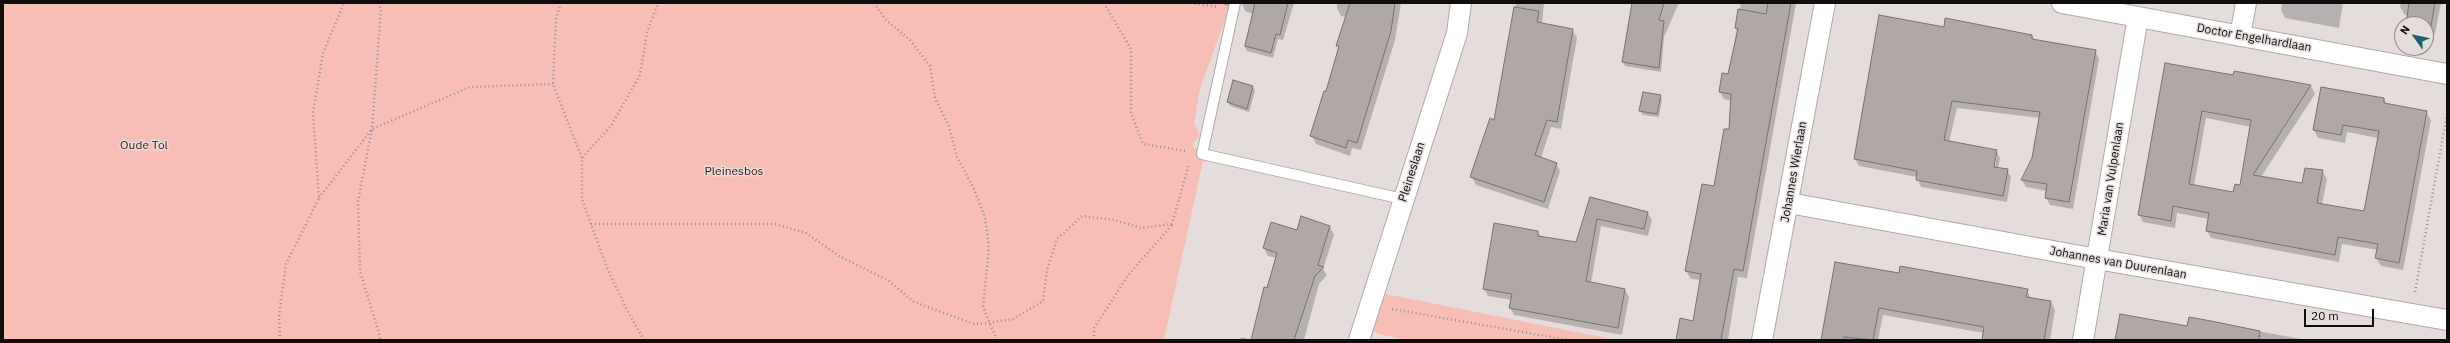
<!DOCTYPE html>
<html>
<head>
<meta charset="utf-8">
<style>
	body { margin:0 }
	#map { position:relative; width:2450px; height:343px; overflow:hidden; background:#e5dddc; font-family:"IBM Plex Sans",sans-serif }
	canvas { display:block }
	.frame { position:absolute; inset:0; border:4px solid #100e0d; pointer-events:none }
	.north { position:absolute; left:2394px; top:16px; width:40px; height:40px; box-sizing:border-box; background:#e5dddc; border:1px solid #908a89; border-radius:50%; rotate:303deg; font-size:11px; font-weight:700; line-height:16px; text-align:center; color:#100e0d }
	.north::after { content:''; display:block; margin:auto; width:14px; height:18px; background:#17636e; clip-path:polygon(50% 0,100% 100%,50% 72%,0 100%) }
	.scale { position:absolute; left:2304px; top:309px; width:70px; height:18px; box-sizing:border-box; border:2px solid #100e0d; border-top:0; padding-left:5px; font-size:12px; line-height:14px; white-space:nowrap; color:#100e0d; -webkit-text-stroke:3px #e5dddc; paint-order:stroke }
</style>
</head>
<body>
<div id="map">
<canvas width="2450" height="343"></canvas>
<div class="frame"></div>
<div class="north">N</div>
<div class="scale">20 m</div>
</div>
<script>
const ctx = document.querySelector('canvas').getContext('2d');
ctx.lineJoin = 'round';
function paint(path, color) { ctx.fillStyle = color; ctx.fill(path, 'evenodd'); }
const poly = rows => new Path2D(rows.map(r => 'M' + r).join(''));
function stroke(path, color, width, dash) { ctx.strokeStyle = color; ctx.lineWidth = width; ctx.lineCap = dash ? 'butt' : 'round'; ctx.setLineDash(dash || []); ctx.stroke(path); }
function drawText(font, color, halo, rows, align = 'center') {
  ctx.font = font + ' "IBM Plex Sans",sans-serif'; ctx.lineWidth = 3; ctx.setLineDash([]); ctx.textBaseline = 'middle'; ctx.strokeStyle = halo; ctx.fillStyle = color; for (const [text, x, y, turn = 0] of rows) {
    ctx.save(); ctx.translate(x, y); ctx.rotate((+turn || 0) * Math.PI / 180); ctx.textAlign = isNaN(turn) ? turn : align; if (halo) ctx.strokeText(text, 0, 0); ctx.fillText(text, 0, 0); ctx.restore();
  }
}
paint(poly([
	[3,3,1231,3,1200,89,1194,124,1200,134,1192,146,1204,156,1164,340,3,340],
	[1381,293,1616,340,1405,340,1379,334,1371,330]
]), '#f7beb5');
paint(poly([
	[1219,3,1235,3,1231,7],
	[1242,3,1294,3,1283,40,1278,39,1273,58,1247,51,1244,46,1253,14,1245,11],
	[1337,3,1401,3,1395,40,1361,150,1352,148,1350,156,1316,144,1312,136,1327,92,1347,17,1341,16,1337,8],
	[1516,3,1544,3,1542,24,1572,30,1577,38,1561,129,1551,127,1541,158,1556,164,1560,171,1548,209,1476,185,1472,177,1495,121],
	[1642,3,1679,3,1664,37,1661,72,1625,66,1623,62],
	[1741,3,1796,3,1747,278,1738,277,1728,340,1677,340,1694,322,1701,280,1691,279,1686,271,1715,187,1730,130,1732,101,1724,99,1720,92,1729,75],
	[2282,3,2343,3,2339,28,2285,18,2281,10],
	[2401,3,2441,3,2435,34,2426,32,2426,24,2409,24,2408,15,2405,15,2400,7],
	[1880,17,1945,28,2032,35,2035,41,2095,51,2099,59,2073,209,2050,205,2046,198,2047,191,2026,187,2022,180,2033,158,2040,118,1957,108,1949,142,1996,151,2000,158,1998,168,2007,170,2011,177,2007,202,1921,187,1917,177,1859,166,1855,159],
	[1995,156,1997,156,1994,172,1992,171],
	[2165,64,2234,76,2235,73,2311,86,2315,94,2261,177,2303,184,2322,171,2327,179,2322,205,2364,213,2378,138,2347,132,2345,143,2318,138,2314,130,2384,99,2387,105,2426,112,2431,120,2403,270,2381,266,2376,258,2378,250,2342,244,2339,262,2211,238,2207,231,2209,219,2177,213,2175,228,2143,222,2139,215],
	[2206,118,2251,127,2241,186,2234,193,2194,186],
	[1253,87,1255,91,1249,112,1230,106,1228,102],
	[1660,96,1662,100,1659,117,1643,115,1640,111],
	[1590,198,1648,213,1652,220,1648,236,1601,226,1591,283,1625,290,1629,297,1622,335,1514,315,1510,308,1512,300,1488,296,1484,289,1538,232,1541,237,1577,243],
	[1330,227,1334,235,1323,269,1327,275,1319,284,1304,340,1240,340,1241,337,1252,340,1276,258,1268,256,1264,248,1298,231],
	[1900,274,2027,290,2031,299,2051,302,2055,310,2050,340,1983,340,1984,333,1883,315,1878,340,1822,340],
	[2190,319,2307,340,2116,340,2188,327]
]), '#0003');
const building = poly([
	[1255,3,1288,3,1280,35,1276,34,1271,53,1245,46,1255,3],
	[1350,3,1395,3,1391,31,1357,143,1348,140,1346,148,1310,136,1324,91,1326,91,1339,46,1336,46,1350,3],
	[1632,3,1664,3,1659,20,1664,21,1659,68,1622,62,1632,3],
	[1768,3,1791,3,1743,271,1734,269,1721,340,1676,340,1680,318,1693,321,1701,274,1685,271,1702,184,1714,186,1724,129,1729,129,1731,94,1719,92,1722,73,1728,74,1738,29,1735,28,1738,9,1766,14,1768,3],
	[2409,3,2435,3,2431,26,2426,24,2406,24,2409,3],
	[1514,7,1539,11,1537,22,1573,29,1557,122,1547,120,1535,155,1557,163,1544,202,1470,177,1490,118,1494,120,1514,7],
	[1879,15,1944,27,1945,18,2032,35,2032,39,2096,50,2069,202,2045,198,2047,184,2021,180,2032,158,2040,112,1952,101,1944,140,1997,150,1994,167,2008,169,2003,196,1916,180,1917,171,1854,159,1879,15],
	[2165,63,2233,75,2234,71,2311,85,2253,175,2302,183,2305,168,2323,170,2317,203,2364,211,2379,131,2343,125,2341,135,2313,130,2321,87,2384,98,2384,103,2427,111,2399,263,2375,258,2378,244,2338,237,2335,255,2206,231,2209,213,2173,206,2171,221,2138,215,2165,63],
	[2202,111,2251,120,2240,185,2235,184,2233,192,2189,184,2202,111],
	[1233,80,1253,86,1247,109,1227,102,1233,80],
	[1643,92,1661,95,1657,114,1639,111,1643,92],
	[1590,197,1648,212,1644,229,1597,219,1586,281,1625,289,1618,328,1509,308,1512,294,1483,289,1494,223,1538,231,1538,236,1576,242,1590,197],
	[1301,216,1330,226,1318,265,1324,267,1315,276,1294,340,1251,340,1264,287,1267,288,1277,253,1263,248,1271,222,1297,230,1301,216],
	[1835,262,1899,273,1900,266,2028,289,2026,297,2051,301,2044,340,1982,340,1984,327,1879,308,1873,340,1844,337,1844,340,1821,340,1835,262],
	[2120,314,2187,326,2189,317,2211,321,2260,331,2259,340,2115,340,2120,314]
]);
paint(building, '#afa8a7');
stroke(building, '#777170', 1);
const service = poly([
	[1235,3,1202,154,1403,199]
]);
const minor = poly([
	[2062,3,2447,74],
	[2240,36,2246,3],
	[1789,203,2097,259,2447,320],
	[1359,340,1457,33,1461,3],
	[1762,340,1825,3],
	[2083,340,2138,17]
]);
stroke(service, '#b0a9a8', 12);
stroke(minor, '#b0a9a8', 22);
stroke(poly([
	[378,3,381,9,372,129,358,201,360,271,381,340],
	[561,3,556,18,553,84,582,158],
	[874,3,886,20,910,40,930,66,935,98,949,126,957,157,973,187,985,217,989,248,983,307,997,340],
	[1104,3,1131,49,1131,113,1143,144,1186,151],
	[1191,3,1218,7],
	[319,198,372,129,470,87,553,84],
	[591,224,775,224,806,233,839,256,889,281,914,302,974,324,988,323,1013,319,1043,301,1047,270,1057,239,1082,216,1114,220,1141,228,1172,224,1189,164],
	[2415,292,2447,114],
	[1392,309,1568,340],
	[280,340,279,316,286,264,319,198,313,113,323,53,344,3],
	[644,340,627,310,607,268,582,199,582,158,611,126,640,75,647,32,658,3],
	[1094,340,1094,328,1129,274,1172,225]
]), '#969190', 2.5, [1, 3]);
stroke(service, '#fff', 10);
stroke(minor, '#fff', 20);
drawText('12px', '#100e0d', '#e5dddc', [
	["Doctor Engelhardlaan",2254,38,10],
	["Pleineslaan",1412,172,-72],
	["Johannes Wierlaan",1794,172,-80],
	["Maria van Vulpenlaan",2111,179,-81],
	["Johannes van Duurenlaan",2118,263,10]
]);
drawText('12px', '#500e0a', '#e5dddc', [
	["Oude Tol",144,146],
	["Pleinesbos",734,172]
]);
</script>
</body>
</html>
